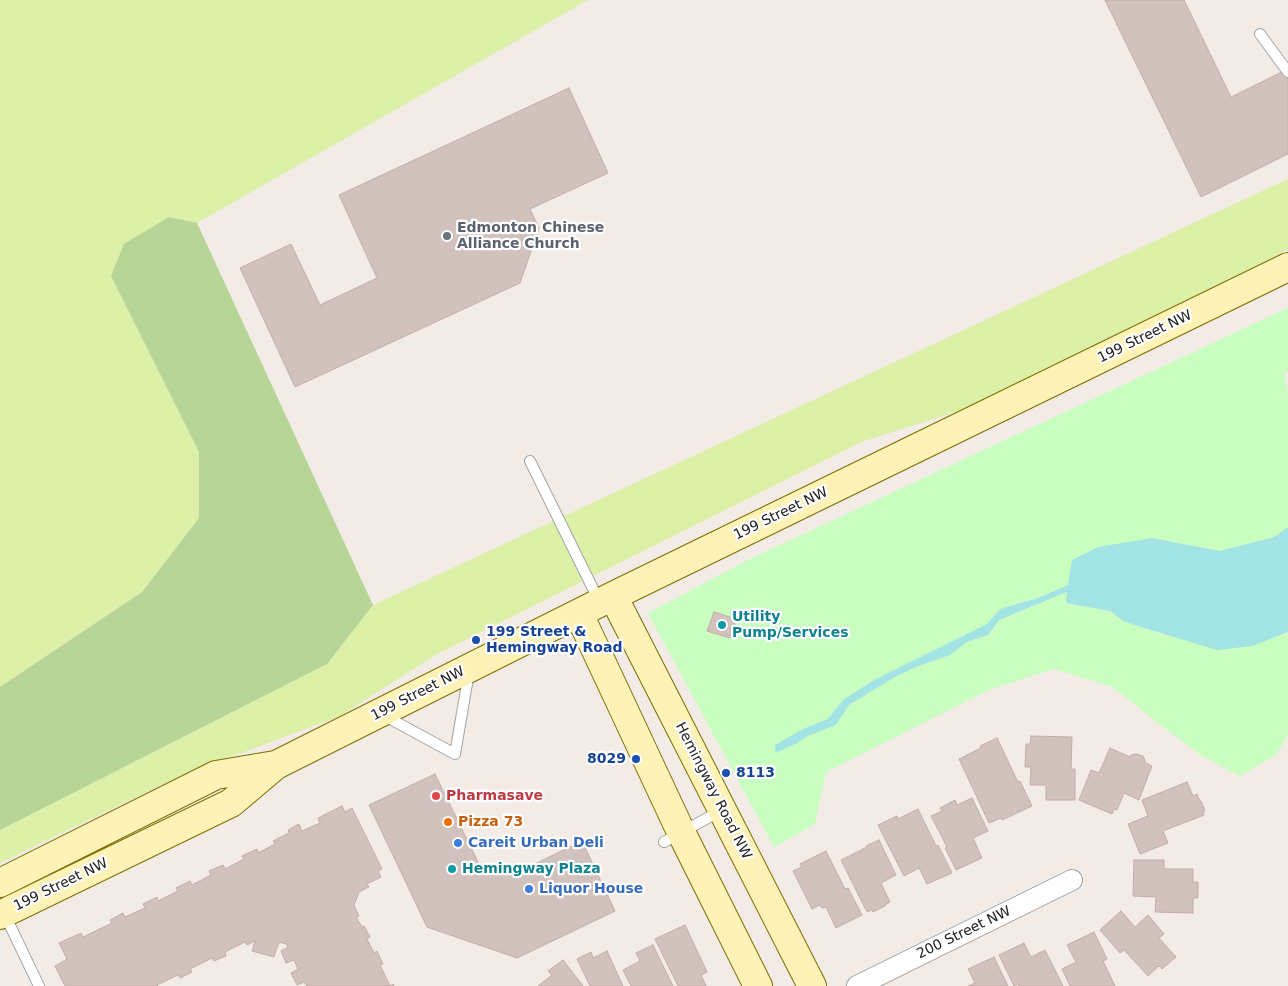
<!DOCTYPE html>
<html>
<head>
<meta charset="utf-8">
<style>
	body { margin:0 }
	canvas { display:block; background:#f2ebe6 }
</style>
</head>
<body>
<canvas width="1288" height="986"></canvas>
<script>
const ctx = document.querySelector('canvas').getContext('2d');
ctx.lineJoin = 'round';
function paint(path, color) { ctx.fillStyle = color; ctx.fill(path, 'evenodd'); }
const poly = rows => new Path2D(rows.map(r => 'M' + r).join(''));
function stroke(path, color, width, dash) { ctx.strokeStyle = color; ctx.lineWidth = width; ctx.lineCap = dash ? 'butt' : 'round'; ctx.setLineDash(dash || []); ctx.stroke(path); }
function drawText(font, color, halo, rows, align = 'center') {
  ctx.font = font + ' "DejaVu Sans",sans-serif'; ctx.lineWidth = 4.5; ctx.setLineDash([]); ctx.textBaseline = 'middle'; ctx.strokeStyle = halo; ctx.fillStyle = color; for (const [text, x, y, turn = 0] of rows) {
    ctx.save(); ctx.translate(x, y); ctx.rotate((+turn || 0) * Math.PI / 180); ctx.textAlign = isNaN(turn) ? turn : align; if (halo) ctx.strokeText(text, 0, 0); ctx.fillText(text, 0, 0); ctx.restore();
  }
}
paint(poly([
	[0,0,588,0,197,223,169,217,111,276,199,452,199,518,142,592,0,687],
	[1288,179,1288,249,1227,284,978,405,861,442,437,654,340,716,180,776,0,863,0,830,327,664,373,605]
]), '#dcf0a7');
paint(poly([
	[169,217,197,223,373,605,327,664,0,830,0,687,142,592,199,518,199,452,111,276,124,244]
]), '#b7d597');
paint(poly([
	[1288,308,1288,373,1284,368,1288,397,1288,527,1274,537,1220,551,1152,538,1072,560,1068,585,1038,598,1001,609,987,624,874,680,844,699,828,719,803,729,797,743,808,736,836,725,849,705,895,677,916,667,950,655,967,642,988,635,999,620,1068,592,1066,603,1110,611,1125,622,1169,636,1276,637,1288,632,1288,735,1276,755,1240,776,1202,756,1154,720,1113,687,1054,669,991,689,826,772,815,824,774,847,648,613,750,559]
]), '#c9fec0');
paint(poly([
	[1288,527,1288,632,1252,646,1217,650,1125,622,1110,611,1066,603,1067,592,999,620,988,635,967,642,950,655,916,667,895,677,849,705,836,725,808,736,797,743,776,753,775,745,803,729,828,719,844,699,874,680,987,624,1000,609,1038,598,1068,585,1072,560,1098,547,1152,538,1220,551,1274,537]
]), '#a2e3e3');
const building = poly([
	[1105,0,1184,0,1231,97,1288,69,1288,154,1201,197,1105,0],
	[569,88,608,173,530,209,539,228,520,283,295,387,240,268,291,244,320,305,377,278,339,195,569,88],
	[714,612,736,619,730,638,707,631,714,612],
	[1031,736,1072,737,1071,769,1075,769,1075,800,1046,800,1046,785,1030,785,1031,767,1025,767,1026,744,1030,744,1031,736],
	[997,738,1018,782,1020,781,1032,806,1002,820,1001,818,989,823,959,759,981,748,980,746,997,738],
	[1110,748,1130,757,1131,755,1136,754,1143,756,1145,761,1144,762,1152,766,1139,800,1124,793,1117,810,1114,809,1112,814,1079,800,1091,770,1099,773,1110,748],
	[435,774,479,864,496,864,512,875,582,841,615,911,517,958,427,927,369,805,435,774],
	[1187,782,1193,796,1197,794,1200,801,1201,801,1205,811,1203,812,1204,815,1163,831,1168,843,1140,854,1128,824,1148,816,1142,800,1187,782],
	[972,798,988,831,973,838,982,858,956,870,945,848,947,847,931,816,942,811,940,808,955,800,957,805,972,798],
	[342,806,345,812,352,808,382,869,378,871,381,877,367,884,369,887,359,892,354,905,359,916,356,917,362,927,364,926,370,937,367,939,374,953,377,951,383,964,380,965,390,986,393,984,394,986,307,986,304,982,297,985,291,973,298,969,294,960,286,963,281,951,288,947,286,944,279,942,274,957,252,951,255,941,247,945,245,942,225,952,226,956,214,961,212,958,190,969,192,972,180,978,178,975,157,985,158,986,65,986,55,966,67,959,59,943,81,933,83,937,112,923,110,920,123,913,125,917,145,908,143,904,157,897,158,901,178,891,176,888,190,881,192,885,211,875,209,871,223,865,225,869,244,859,242,856,257,849,258,853,275,844,273,841,289,833,288,830,299,824,302,831,320,823,318,818,342,806],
	[918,809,936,846,938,845,952,873,927,884,919,868,904,876,878,825,897,816,898,819,918,809],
	[879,840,896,875,881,883,890,902,885,905,885,906,873,912,872,910,867,912,841,860,867,847,866,846,879,840],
	[826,851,845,889,848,888,862,915,836,928,826,907,822,908,820,905,812,909,793,871,802,867,800,864,826,851],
	[1134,860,1164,860,1164,869,1193,869,1193,882,1198,882,1198,898,1193,898,1193,913,1155,912,1156,897,1133,896,1134,860],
	[1121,911,1135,927,1148,915,1164,934,1159,938,1176,957,1162,969,1159,966,1148,976,1124,950,1120,953,1100,930,1121,911],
	[685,925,707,972,701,975,706,986,678,986,655,939,685,925],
	[1094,932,1107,959,1103,961,1115,986,1070,986,1062,969,1076,962,1067,945,1094,932],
	[1024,943,1031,957,1045,950,1063,986,1019,986,1018,984,1014,986,999,955,1024,943],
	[653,945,673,986,631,986,623,970,640,961,636,953,653,945],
	[607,951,623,986,590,986,577,959,591,952,593,958,607,951],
	[994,957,1008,986,968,986,975,983,968,969,994,957],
	[563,960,583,986,538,986,552,975,548,971,563,960]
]);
paint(building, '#d2c2be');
stroke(building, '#c5ada6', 1);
const lane = poly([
	[1260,34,1288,72],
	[530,461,599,601],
	[383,715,455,754,469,672],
	[664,842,722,810],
	[5,915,39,986]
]);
const street = poly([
	[857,986,1072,880]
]);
const secondary = poly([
	[613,596,812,986],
	[579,614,681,832,758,986],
	[0,883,216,775,275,765],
	[0,915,231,803,276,765,613,596,1288,267]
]);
stroke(lane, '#a4a4a4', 12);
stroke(street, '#a4a4a4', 22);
stroke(secondary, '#7e6f00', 30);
stroke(lane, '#fff', 10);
stroke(street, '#fff', 20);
stroke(secondary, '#fff2b6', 28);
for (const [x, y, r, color] of [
	[447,236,5,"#6b7280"],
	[722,625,5,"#0f9aa8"],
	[476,640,5,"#1a4fb4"],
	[636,759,5,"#1a4fb4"],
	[726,773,5,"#1a4fb4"],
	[436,796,5,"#e0444e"],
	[448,822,5,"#e8710a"],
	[458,843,5,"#3f7fe0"],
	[452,869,5,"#0f9aa8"],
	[529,889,5,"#3f7fe0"]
]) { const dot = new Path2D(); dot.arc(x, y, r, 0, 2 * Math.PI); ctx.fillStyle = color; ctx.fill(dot); stroke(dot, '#fff', 2); }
drawText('bold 14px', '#5b616d', '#fff', [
	["Edmonton Chinese",457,228],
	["Alliance Church",457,244]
], 'left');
drawText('14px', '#202020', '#fff', [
	["199 Street NW",1145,337,-26],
	["199 Street NW",781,514,-26],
	["199 Street NW",418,694,-27],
	["Hemingway Road NW",713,791,63],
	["199 Street NW",61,885,-26],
	["200 Street NW",964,933,-26]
]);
drawText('bold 14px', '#0d838f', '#fff', [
	["Utility",732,617],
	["Pump/Services",732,633],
	["Hemingway Plaza",462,869]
], 'left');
drawText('bold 14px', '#164399', '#fff', [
	["199 Street &",486,632],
	["Hemingway Road",486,648],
	["8029",626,759,"right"],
	["8113",736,773]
], 'left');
drawText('bold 14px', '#be3a42', '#fff', [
	["Pharmasave",446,796]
], 'left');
drawText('bold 14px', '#c56008', '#fff', [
	["Pizza 73",458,822]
], 'left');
drawText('bold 14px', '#366cbe', '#fff', [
	["Careit Urban Deli",468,843],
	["Liquor House",539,889]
], 'left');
</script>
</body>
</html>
